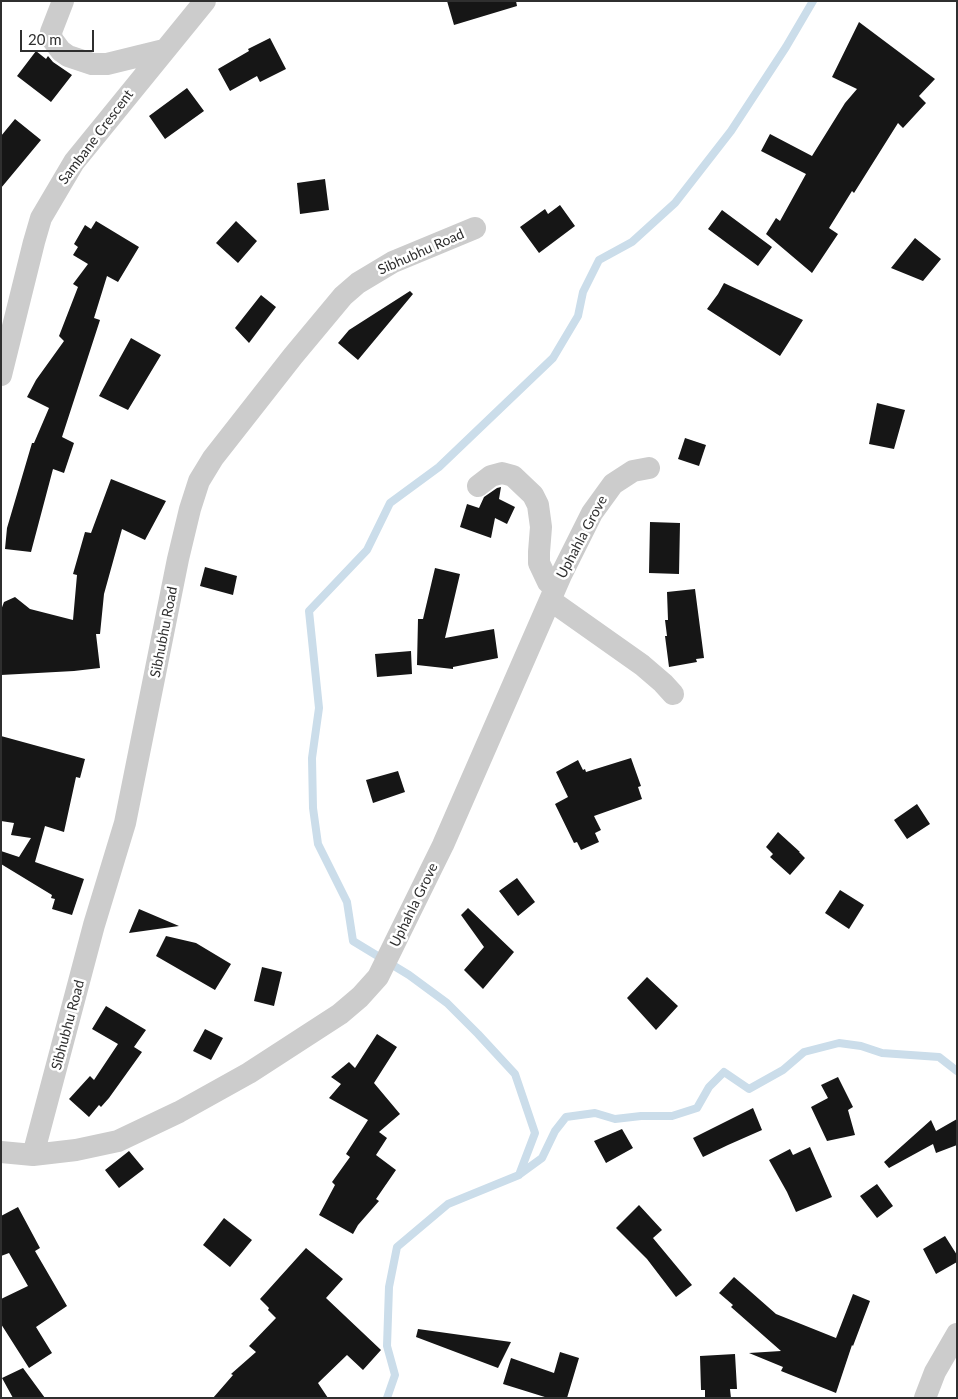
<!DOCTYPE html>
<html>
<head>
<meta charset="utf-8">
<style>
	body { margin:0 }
	#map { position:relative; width:958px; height:1399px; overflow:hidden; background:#fff; font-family:Lato,sans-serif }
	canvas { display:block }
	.frame { position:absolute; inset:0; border:2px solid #2f2f2f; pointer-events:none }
	.scale { position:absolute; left:20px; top:30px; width:74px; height:22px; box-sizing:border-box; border:2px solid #2f2f2f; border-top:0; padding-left:6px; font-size:15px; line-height:18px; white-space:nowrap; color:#2f2f2f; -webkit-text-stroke:4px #fff; paint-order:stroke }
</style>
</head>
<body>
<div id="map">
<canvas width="958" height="1399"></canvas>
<div class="frame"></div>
<div class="scale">20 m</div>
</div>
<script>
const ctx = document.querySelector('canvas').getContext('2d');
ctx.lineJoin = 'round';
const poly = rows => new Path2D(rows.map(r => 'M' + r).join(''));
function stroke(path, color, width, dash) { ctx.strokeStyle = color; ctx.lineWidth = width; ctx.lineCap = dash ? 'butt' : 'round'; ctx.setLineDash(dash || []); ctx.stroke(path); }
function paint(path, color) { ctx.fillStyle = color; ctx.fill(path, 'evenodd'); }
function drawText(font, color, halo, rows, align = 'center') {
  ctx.font = font + ' Lato,sans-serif'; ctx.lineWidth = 5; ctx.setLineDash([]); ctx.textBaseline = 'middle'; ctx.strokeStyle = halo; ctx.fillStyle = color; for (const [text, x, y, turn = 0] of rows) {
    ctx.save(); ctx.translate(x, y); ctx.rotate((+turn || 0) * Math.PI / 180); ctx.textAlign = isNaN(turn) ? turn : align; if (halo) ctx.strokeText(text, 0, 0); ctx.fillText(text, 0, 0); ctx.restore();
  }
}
stroke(poly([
	[520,1174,542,1158,555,1131,566,1117,595,1113,615,1119,641,1116,672,1116,697,1108,709,1087,724,1072,749,1089,783,1070,804,1052,839,1043,861,1046,882,1053,939,1057,957,1071],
	[387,1398,395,1375,387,1346,389,1287,397,1247,448,1204,519,1175,535,1133,515,1074,478,1034,447,1003,409,975,353,941,347,902,318,844,313,808,312,758,319,708,309,611,367,550,390,503,439,467,553,358,578,316,583,292,599,260,632,242,675,203,731,131,786,47,813,1]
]), '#cbddea', 8);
paint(poly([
	[447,1,516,1,517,6,454,25],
	[859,22,935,79,919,96,926,103,903,128,898,123,854,193,852,191,829,228,838,234,812,273,766,234,776,218,780,221,806,174,761,151,770,134,812,156,845,103,857,89,832,77],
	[270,38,286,69,260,82,257,76,230,91,218,69,249,51,248,49],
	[36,51,46,59,48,56,53,62,72,75,51,102,17,76],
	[187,88,204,111,165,139,149,116],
	[15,119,41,140,1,188,1,136],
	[325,179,329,210,300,214,297,183],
	[560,205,575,226,539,253,520,227,545,209,548,214],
	[722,210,772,247,758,266,708,229],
	[96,221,139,247,118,282,107,276,94,318,100,320,62,437,74,443,64,473,53,469,31,552,5,549,7,528,32,443,34,443,49,408,27,397,36,380,64,341,59,336,78,287,73,284,88,264,73,255,78,247,74,244,85,225,91,229],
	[236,221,257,241,238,263,216,243],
	[915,238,941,259,923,281,891,268],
	[724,283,803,320,780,356,707,309,718,294],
	[410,291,413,294,358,360,338,343,349,330],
	[261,295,276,307,249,343,235,328],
	[131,338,161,355,128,410,99,396],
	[877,403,905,410,894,449,869,444],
	[685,438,706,445,699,466,678,459],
	[111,479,166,501,145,540,122,529,104,594,100,634,96,634,100,668,74,671,1,675,1,610,4,602,15,597,30,609,73,620,77,575,73,574,85,532,91,533],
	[501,487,499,499,515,507,507,524,495,518,491,538,460,527,467,504,479,508,484,497,497,488],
	[650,522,680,523,679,574,649,573],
	[205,567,237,576,233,595,200,586],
	[435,568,460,574,445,638,494,629,498,658,453,667,453,669,417,665,418,619,423,619],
	[695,589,704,658,696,659,697,662,669,667,665,636,667,636,665,620,668,620,667,592],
	[411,651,412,674,377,677,375,654],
	[1,736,85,759,80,778,76,777,64,832,45,826,35,862,84,879,72,915,52,909,55,899,51,898,52,895,1,864,1,851,19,857,31,838,11,835,14,823,1,821],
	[631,758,641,786,638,787,642,799,594,816,601,830,595,833,599,842,581,850,577,842,574,843,555,804,568,797,556,772,578,760,583,770,585,769,586,772],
	[398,771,405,792,373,803,366,780],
	[917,804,930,824,907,839,894,820],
	[778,832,800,852,799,852,805,858,790,875,770,857,773,854,766,847],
	[517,878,535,902,518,916,499,891],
	[840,890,864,905,849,929,825,913],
	[468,908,514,952,483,989,464,970,484,947,461,915],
	[139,909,179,926,129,933],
	[166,936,196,943,231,964,215,990,156,956],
	[262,967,282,972,274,1006,254,1001],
	[647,977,678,1006,656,1030,627,998],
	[106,1006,146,1030,134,1047,142,1052,109,1098,101,1107,99,1105,89,1117,69,1099,90,1076,94,1080,118,1044,92,1029],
	[205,1029,223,1038,211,1060,193,1051],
	[377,1034,397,1047,374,1083,400,1114,379,1132,387,1138,376,1155,396,1170,376,1199,379,1201,358,1225,353,1234,319,1215,335,1185,332,1182,350,1157,346,1154,368,1120,329,1098,341,1084,331,1077,349,1062,355,1068],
	[838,1077,853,1107,848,1110,855,1135,827,1141,811,1107,828,1098,821,1085],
	[753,1108,762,1130,728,1145,703,1157,693,1138],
	[957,1119,957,1145,936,1153,933,1144,889,1168,884,1162,931,1120,936,1131],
	[622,1129,633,1148,606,1163,594,1141],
	[810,1147,832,1197,796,1212,787,1192,769,1160,790,1149,793,1155],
	[129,1151,144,1169,119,1188,105,1170],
	[877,1184,893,1206,877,1218,860,1196],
	[639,1205,662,1230,653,1238,692,1285,676,1297,647,1259,616,1228],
	[18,1207,40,1248,35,1251,67,1306,36,1327,52,1353,29,1368,1,1324,1,1299,28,1286,9,1253,1,1256,1,1216],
	[224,1218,252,1240,230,1267,203,1245],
	[945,1236,957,1255,957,1262,936,1274,923,1249],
	[306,1248,343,1279,326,1298,381,1350,363,1370,347,1355,318,1383,328,1398,213,1398,233,1375,231,1374,256,1352,249,1346,276,1318,268,1310,269,1308,260,1299],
	[734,1277,776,1314,836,1338,853,1294,870,1301,853,1346,852,1345,836,1393,781,1371,783,1367,749,1353,781,1351,731,1307,733,1305,719,1293],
	[418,1329,511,1342,498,1368,416,1337],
	[560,1352,579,1358,567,1398,548,1398,503,1384,511,1358,554,1373],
	[735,1354,737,1389,730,1389,731,1398,705,1398,705,1390,701,1390,700,1356],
	[23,1368,45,1398,13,1398,2,1378]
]), '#161616');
stroke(poly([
	[63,1,51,32,52,39,61,51,68,56,92,64,107,64,164,50],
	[1,375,34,242,41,218,74,162,205,1],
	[478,486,491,476,502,473,513,476,533,495,538,505,541,527,539,552,539,563,548,582,555,589],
	[550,600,642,665,663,683,673,694],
	[1,1152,33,1155,76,1150,118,1141,179,1112,249,1073,340,1014,360,997,378,977,443,845,561,575,592,513,613,484,633,471,649,468],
	[33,1155,94,925,125,823,178,559,190,509,199,481,213,458,293,356,343,296,358,283,393,262,475,228],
	[925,1398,935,1372,957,1334]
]), '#ccc', 22);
drawText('14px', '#2f2f2f', '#fff', [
	["Sambane Crescent",96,137,-53],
	["Sibhubhu Road",421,252,-24],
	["Uphahla Grove",582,537,-62],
	["Sibhubhu Road",164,632,-79],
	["Uphahla Grove",414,905,-64],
	["Sibhubhu Road",68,1025,-75]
]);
</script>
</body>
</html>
